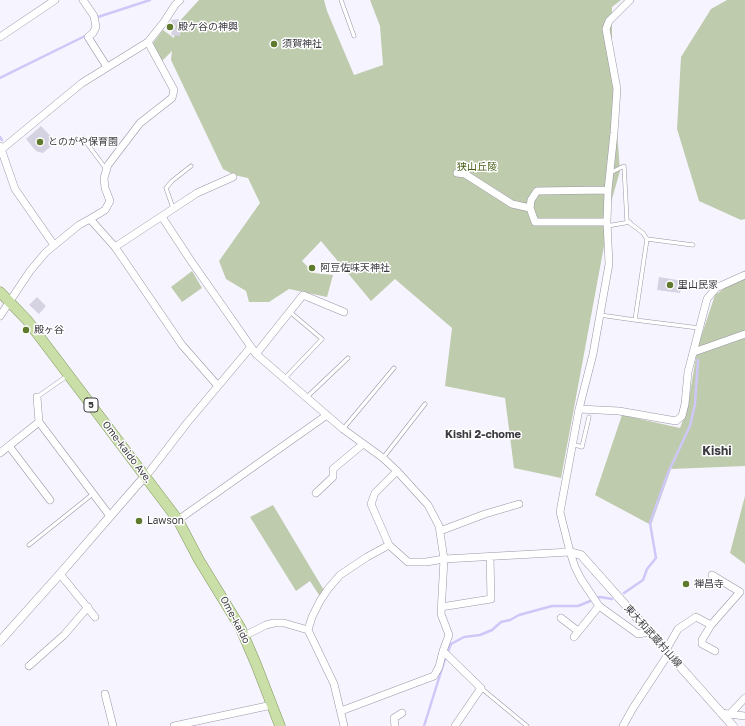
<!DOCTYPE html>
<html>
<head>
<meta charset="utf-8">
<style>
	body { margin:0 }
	canvas { display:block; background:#f6f4fe }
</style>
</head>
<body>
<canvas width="745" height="726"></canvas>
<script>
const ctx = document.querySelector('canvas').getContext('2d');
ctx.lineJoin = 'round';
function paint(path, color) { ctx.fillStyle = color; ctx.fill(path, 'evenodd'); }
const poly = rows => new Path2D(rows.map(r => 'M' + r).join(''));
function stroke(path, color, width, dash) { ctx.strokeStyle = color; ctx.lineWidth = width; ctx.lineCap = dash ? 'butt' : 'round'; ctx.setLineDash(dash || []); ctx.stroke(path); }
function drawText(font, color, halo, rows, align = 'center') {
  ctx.font = font + ' "Golos Text","Noto Sans JP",sans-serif'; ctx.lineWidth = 3; ctx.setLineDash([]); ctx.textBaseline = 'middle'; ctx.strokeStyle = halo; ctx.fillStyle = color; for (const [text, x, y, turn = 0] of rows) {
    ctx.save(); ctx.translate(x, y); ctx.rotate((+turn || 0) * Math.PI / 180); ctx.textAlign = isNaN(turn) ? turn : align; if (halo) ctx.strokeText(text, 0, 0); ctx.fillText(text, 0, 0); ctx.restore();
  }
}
paint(poly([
	[199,0,324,0,327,11,354,75,383,65,380,26,370,0,621,0,612,7,612,52,618,73,615,103,620,171,608,213,604,246,561,478,514,468,505,398,445,386,452,328,395,279,371,301,321,241,302,261,314,273,333,275,327,297,289,289,269,302,249,302,246,291,226,279,219,261,260,203,248,178,234,175,223,169,171,60,172,51,162,61,153,43,163,30,174,38,176,25],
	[727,0,745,0,745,219,741,220,699,201,677,129,681,57,711,9],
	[192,271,202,288,182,302,171,287],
	[745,274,745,466,671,469,651,525,595,495,622,415,680,428,687,410,698,346,715,295],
	[745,496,745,564,730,553],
	[273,505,325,592,321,598,310,581,296,591,250,517]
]), '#becbad');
stroke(poly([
	[97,19,98,17,150,0],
	[0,78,87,35],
	[0,137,2,140],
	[624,593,643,580,647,569,656,558,650,523,668,473,690,426,695,404,698,360],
	[424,726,445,659,451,644,464,637,480,635,492,630,501,622,510,620,519,615,552,606,578,606,600,597,612,599]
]), '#d0c7f9', 2.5);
paint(poly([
	[179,19,180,25,173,27,171,20],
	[173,27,181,28,180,36,171,35],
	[41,126,56,142,43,153,36,151,26,139],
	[659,277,683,281,680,293,657,290],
	[37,297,46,306,39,314,29,305]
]), '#d5d2e2');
const service = poly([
	[341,0,354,36],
	[83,138,106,169],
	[173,208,166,188,172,181,191,166],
	[607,226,630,222],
	[647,239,693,245],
	[600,315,635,320,647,239,643,233,627,221,624,166,610,173],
	[635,320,699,328],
	[285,378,322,339,290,312],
	[37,397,67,376],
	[307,397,348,358],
	[343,429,394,368],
	[572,444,582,447,589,417],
	[383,458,425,404],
	[29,545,94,493],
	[481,688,527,726]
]);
const minor = poly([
	[83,0,94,16,96,27,93,33,88,37,107,67],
	[630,0,609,21,606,29,617,89,614,133,608,190,607,222,609,264,593,354,579,409,560,512,570,552,575,567,581,579,599,606,638,634,650,632],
	[0,37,55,0],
	[0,146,15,189,54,245],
	[2,149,82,83,148,42,164,22,175,5,180,0],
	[457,173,465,174,512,204,530,208],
	[162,217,191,261,256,354,343,429,383,458,397,471,428,505,439,526,444,559,441,614,449,635,443,651,481,688,455,726],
	[90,219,105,210,110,201,105,188,104,178,108,165,140,123,172,98,174,90,148,42],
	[607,222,535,222,530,208,531,200,537,191,608,190],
	[115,247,197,193,233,177],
	[0,316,30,271,46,252,79,225,90,219,115,247,182,345,218,386],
	[694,352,745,334],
	[256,354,303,295,344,312],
	[37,397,39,422],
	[579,409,619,411,676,421,682,416,685,404,688,372,707,299,716,288,745,275],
	[9,446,50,500],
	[0,453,39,422,110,516],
	[145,476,150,471,187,423,250,348],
	[316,493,333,477,333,469,363,444],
	[178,520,327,415],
	[440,531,485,514,519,504],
	[389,545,371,504,375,493,397,471],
	[60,574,95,617],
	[441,607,491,599,490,557],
	[561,618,578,631],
	[711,625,702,640,702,644,715,651],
	[244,636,266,625,274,623,284,623,308,630],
	[574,637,599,606],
	[666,650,678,629,696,617,711,625,740,592,712,575],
	[29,666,64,635,88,607],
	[105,694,113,726],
	[341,711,434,676,439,667,443,651],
	[721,713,745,716],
	[730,714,745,698],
	[174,726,272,705],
	[344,726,334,684,308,630,312,617,320,601,328,589,340,575,367,557,389,545,408,562,426,562,444,559,570,552],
	[395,726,394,718,402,713],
	[623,726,633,708,669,653]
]);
const tertiary = poly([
	[570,552,581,555,733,726],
	[0,641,60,574,145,476]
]);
const primary = poly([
	[0,292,27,320,178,520,199,560,240,627,256,664,280,726]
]);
stroke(service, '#9997a5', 4.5);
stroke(minor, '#9997a5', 8);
stroke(tertiary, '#9997a5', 9);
stroke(primary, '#81975e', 11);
stroke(service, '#fff', 3.5);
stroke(minor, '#fff', 7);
stroke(tertiary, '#fff', 8);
stroke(primary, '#cadea8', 10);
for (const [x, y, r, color] of [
	[170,27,4,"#5f7a2d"],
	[274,44,4,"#5f7a2d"],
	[40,142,4,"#5f7a2d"],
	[312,268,4,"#5f7a2d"],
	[670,285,4,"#5f7a2d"],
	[26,330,4,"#5f7a2d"],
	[139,521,4,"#5f7a2d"],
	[686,584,4,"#5f7a2d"]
]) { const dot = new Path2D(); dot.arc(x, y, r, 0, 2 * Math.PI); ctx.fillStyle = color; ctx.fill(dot); stroke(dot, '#fff', 1.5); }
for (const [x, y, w] of [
	[91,405,14]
]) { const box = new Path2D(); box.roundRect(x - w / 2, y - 7, w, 14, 3); ctx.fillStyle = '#fff'; ctx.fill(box); stroke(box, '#3c3b41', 1); }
drawText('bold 9px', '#3c3b41', null, [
	["5",91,405]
]);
drawText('10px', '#3c3b41', '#fff', [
	["殿ケ谷の神輿",178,27],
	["須賀神社",282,44],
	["とのがや保育園",48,142],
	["阿豆佐味天神社",320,268],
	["里山民家",678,285],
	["殿ヶ谷",34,330],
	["Lawson",147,521],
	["禅昌寺",694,584]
], 'left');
drawText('10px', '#465d15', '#fff', [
	["狭山丘陵",477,167]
]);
drawText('10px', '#3c3b41', '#fff', [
	["Ome-kaido Ave.",127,452,53],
	["Ome-kaido",235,620,62],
	["東大和武蔵村山線",653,636,48]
]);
drawText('bold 11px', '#3c3b41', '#fff', [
	["Kishi 2-chome",483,435]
]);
drawText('bold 12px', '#3c3b41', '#fff', [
	["Kishi",717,451]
]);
</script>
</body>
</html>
